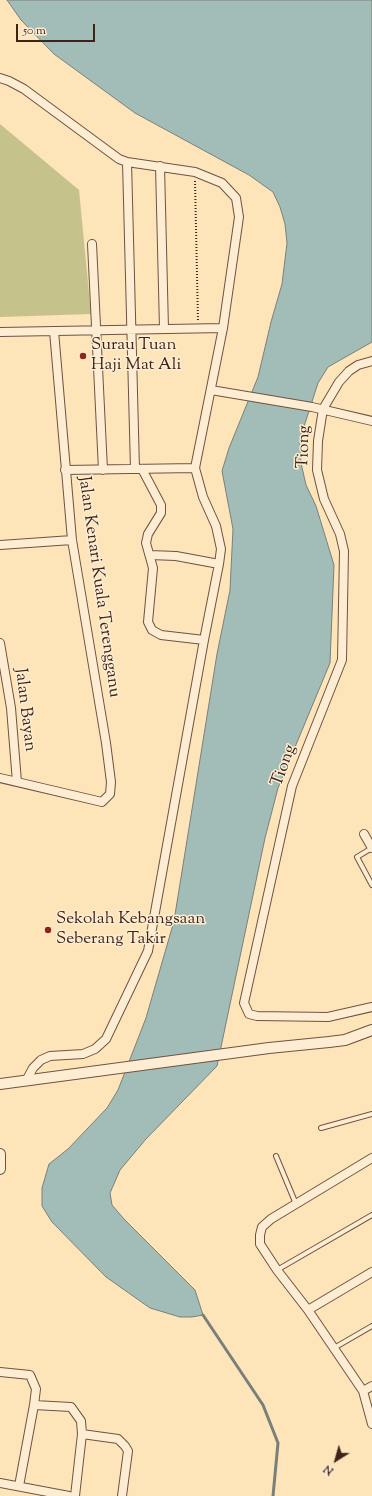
<!DOCTYPE html>
<html>
<head>
<meta charset="utf-8">
<style>
	body { margin:0 }
	#map { position:relative; width:372px; height:1496px; overflow:hidden; background:#fee4b9; font-family:"Sorts Mill Goudy",serif }
	canvas { display:block }
	.north { position:absolute; left:316px; top:1440px; width:40px; height:40px; -webkit-text-stroke:3px #feedd2; paint-order:stroke; rotate:217deg; font-size:11px; font-weight:700; line-height:16px; text-align:center; color:#3b241a }
	.north::after { content:''; display:block; margin:auto; width:14px; height:18px; background:#3b241a; clip-path:polygon(50% 0,100% 100%,50% 72%,0 100%) }
	.scale { position:absolute; left:16px; top:24px; width:79px; height:18px; box-sizing:border-box; border:2px solid #3b241a; border-top:0; padding-left:5px; font-size:12px; line-height:14px; white-space:nowrap; color:#3b241a; -webkit-text-stroke:3px #feedd2; paint-order:stroke }
</style>
</head>
<body>
<div id="map">
<canvas width="372" height="1496"></canvas>
<div class="north">N</div>
<div class="scale">50 m</div>
</div>
<script>
const ctx = document.querySelector('canvas').getContext('2d');
ctx.lineJoin = 'round';
function paint(path, color) { ctx.fillStyle = color; ctx.fill(path, 'evenodd'); }
const poly = rows => new Path2D(rows.map(r => 'M' + r).join(''));
function stroke(path, color, width, dash) { ctx.strokeStyle = color; ctx.lineWidth = width; ctx.lineCap = dash ? 'butt' : 'round'; ctx.setLineDash(dash || []); ctx.stroke(path); }
function drawText(font, color, halo, rows, align = 'center') {
  ctx.font = font + ' "Sorts Mill Goudy",serif'; ctx.lineWidth = 3; ctx.setLineDash([]); ctx.textBaseline = 'middle'; ctx.strokeStyle = halo; ctx.fillStyle = color; for (const [text, x, y, turn = 0] of rows) {
    ctx.save(); ctx.translate(x, y); ctx.rotate((+turn || 0) * Math.PI / 180); ctx.textAlign = isNaN(turn) ? turn : align; if (halo) ctx.strokeText(text, 0, 0); ctx.fillText(text, 0, 0); ctx.restore();
  }
}
paint(poly([
	[0,124,79,190,91,314,0,317]
]), '#c6c28b');
const water = poly([
	[7,0,372,0,372,342,328,367,318,383,300,439,301,463,306,485,316,506,334,565,330,663,278,788,265,838,217,1066,146,1139,120,1170,110,1193,112,1205,124,1219,195,1290,203,1315,192,1317,180,1317,150,1308,106,1277,52,1222,42,1206,42,1188,49,1164,68,1149,107,1108,118,1090,146,1018,174,921,217,654,230,590,233,529,222,471,229,448,258,377,271,322,282,284,287,243,285,224,280,207,273,192,249,175,135,113,54,54,21,20,7,0]
]);
paint(water, '#a2bdb8');
stroke(water, '#798079', 1);
stroke(poly([
	[203,1315,263,1405,278,1443,273,1496]
]), '#798079', 3);
const service = poly([
	[372,848,357,857,372,885],
	[321,1128,372,1114],
	[276,1156,296,1204],
	[277,1270,372,1215],
	[334,1348,372,1326]
]);
const minor = poly([
	[0,78,9,81,24,89,119,159,127,162,195,172,222,183,236,198,239,217,223,328,195,468,203,497,216,526,221,549,219,564,204,640,148,951,106,1039,95,1049,83,1054,50,1056,41,1060,33,1068,26,1081],
	[127,162,135,469],
	[160,166,164,329],
	[92,244,103,470],
	[0,332,223,328],
	[372,361,358,365,349,371,339,382,323,409,318,441,317,470,324,499,340,534,344,551,342,660,292,786,244,1003,249,1014,257,1016,328,1017,372,1007],
	[211,390,312,407,372,421],
	[142,469,161,505,161,513,148,534,146,543,153,568,148,622,152,630,161,635,204,640],
	[65,470,195,468],
	[0,545,72,540],
	[150,555,176,556,219,564],
	[0,643,11,708,17,782],
	[0,778,102,802,110,794,111,782,106,743,72,540,54,331],
	[364,834,372,848],
	[372,1158,271,1219,262,1227,260,1235,260,1244,277,1270,308,1310,363,1391,372,1424],
	[308,1310,372,1272],
	[0,1372,30,1375,36,1389,34,1405,71,1407,81,1421,82,1434,75,1496],
	[363,1391,372,1386],
	[82,1434,118,1439,125,1446,128,1451,122,1496],
	[0,1483,69,1496],
	[19,1486,34,1405]
]);
const tertiary = poly([
	[0,1084,269,1048,329,1042,345,1040,372,1030],
	[0,1154,0,1169]
]);
stroke(service, '#6c5442', 6);
stroke(minor, '#6c5442', 10);
stroke(tertiary, '#6c5442', 12);
stroke(poly([
	[195,181,198,321]
]), '#3b241a', 2, [1, 2]);
stroke(service, '#feedd2', 4);
stroke(minor, '#feedd2', 8);
stroke(tertiary, '#feedd2', 10);
for (const [x, y, r, color] of [
	[83,356,4,"#8f2418"],
	[48,930,4,"#8f2418"]
]) { const dot = new Path2D(); dot.arc(x, y, r, 0, 2 * Math.PI); ctx.fillStyle = color; ctx.fill(dot); stroke(dot, '#feedd2', 1.5); }
drawText('17px', '#3b241a', '#feedd2', [
	["Surau Tuan",91,346],
	["Haji Mat Ali",91,366],
	["Sekolah Kebangsaan",56,920],
	["Seberang Takir",56,940]
], 'left');
drawText('17px', '#3b241a', '#feedd2', [
	["Tiong",305,447,-88],
	["Jalan Kenari Kuala Terengganu",98,587,82],
	["Jalan Bayan",24,710,83],
	["Tiong",285,766,-70]
]);
</script>
</body>
</html>
